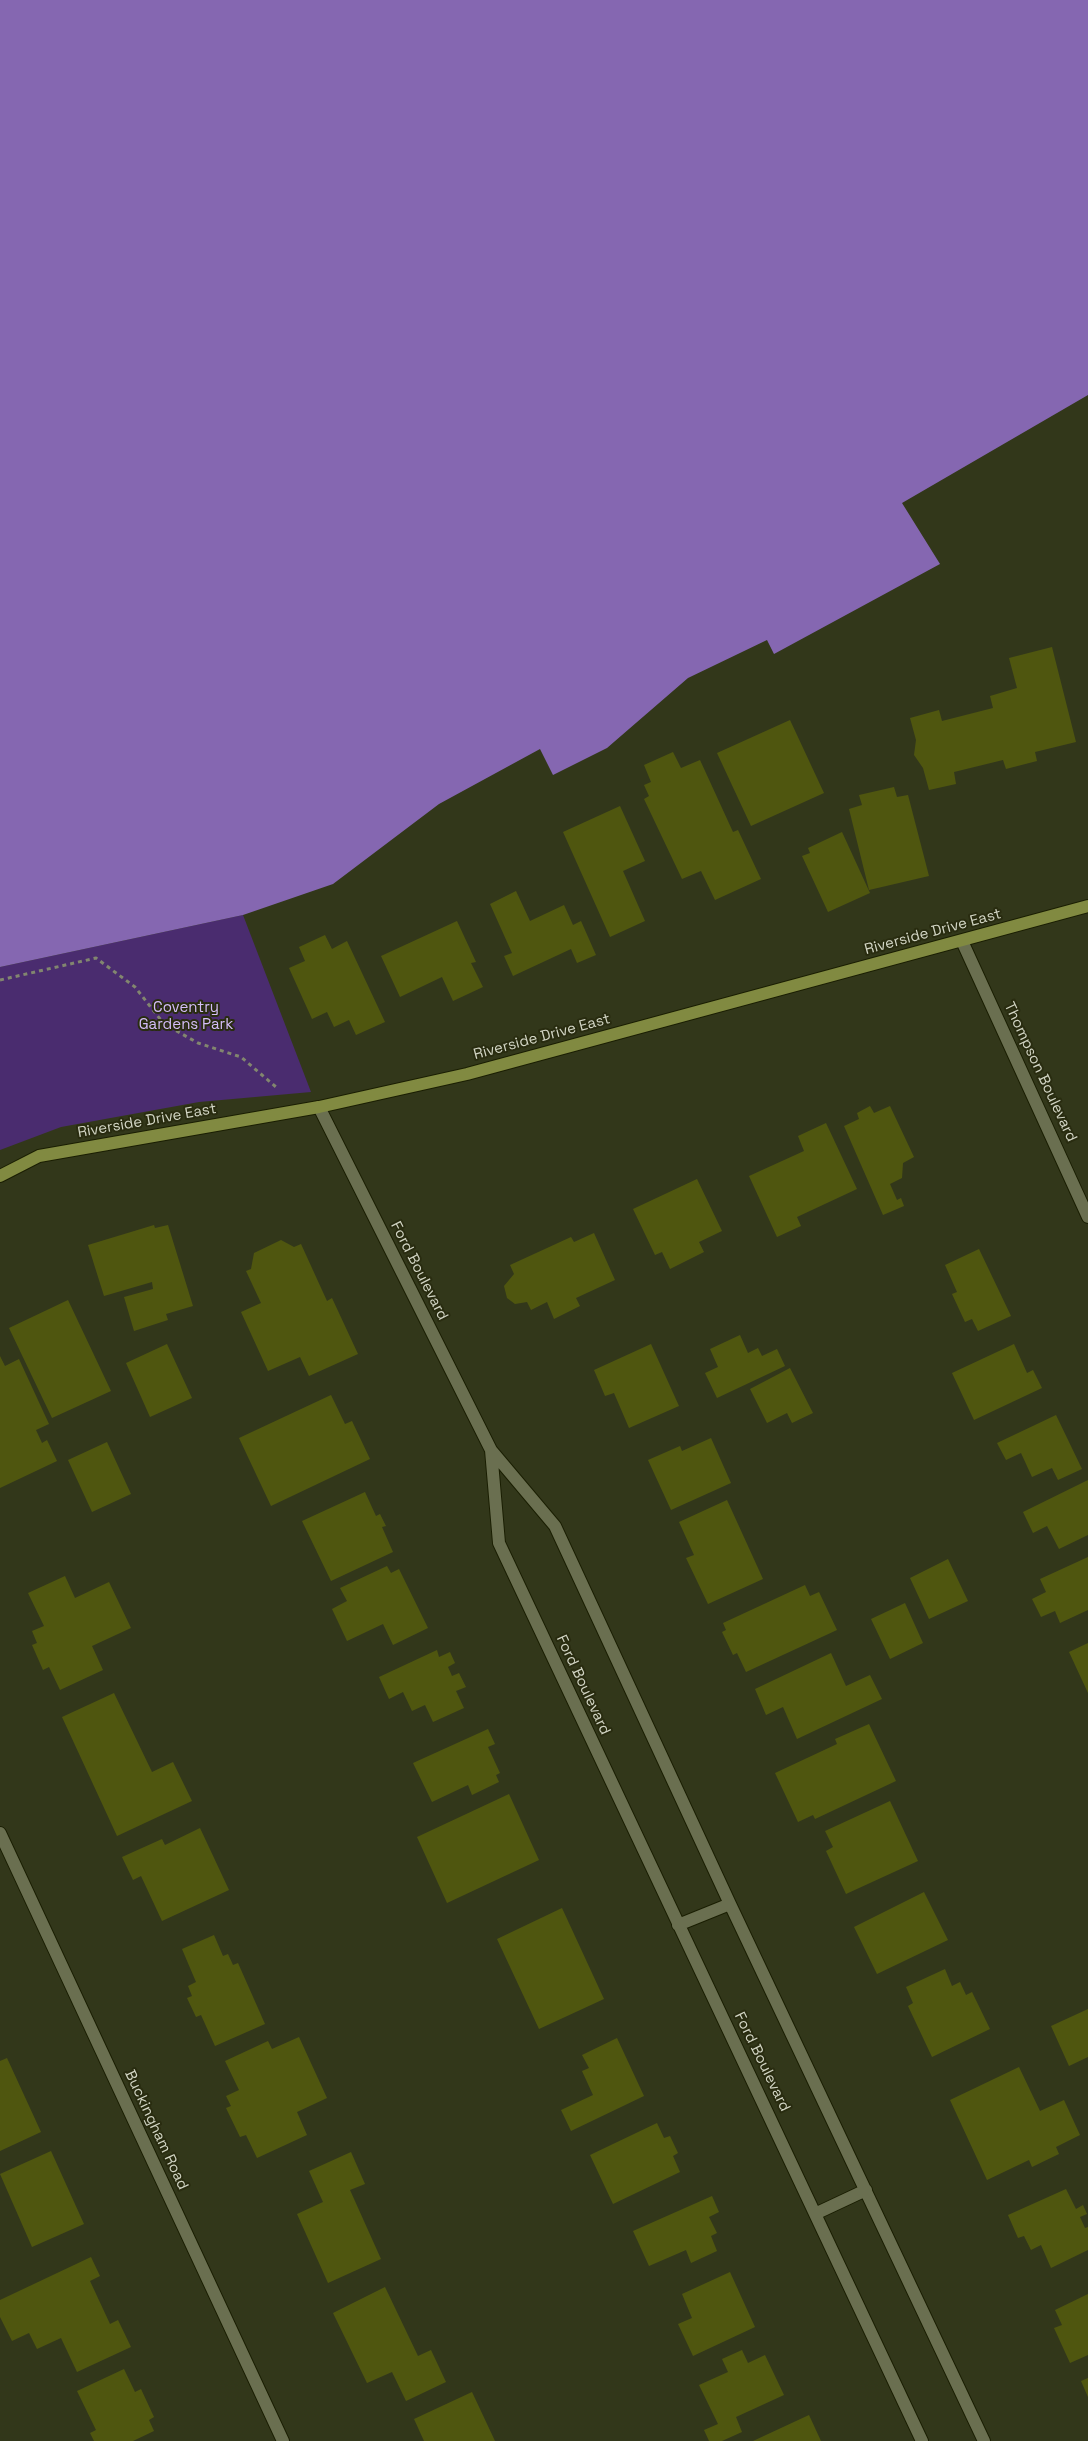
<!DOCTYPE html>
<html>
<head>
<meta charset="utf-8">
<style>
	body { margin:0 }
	canvas { display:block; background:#32371a }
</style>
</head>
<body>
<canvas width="1088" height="2441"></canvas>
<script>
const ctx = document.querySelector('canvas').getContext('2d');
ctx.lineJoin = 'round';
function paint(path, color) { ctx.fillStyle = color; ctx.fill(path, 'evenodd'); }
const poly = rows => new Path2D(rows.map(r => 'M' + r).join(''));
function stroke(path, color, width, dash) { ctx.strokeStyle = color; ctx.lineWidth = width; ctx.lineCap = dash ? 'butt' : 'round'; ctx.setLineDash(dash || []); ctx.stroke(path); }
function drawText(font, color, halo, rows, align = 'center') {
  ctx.font = font + ' "Space Grotesk",sans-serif'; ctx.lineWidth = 4; ctx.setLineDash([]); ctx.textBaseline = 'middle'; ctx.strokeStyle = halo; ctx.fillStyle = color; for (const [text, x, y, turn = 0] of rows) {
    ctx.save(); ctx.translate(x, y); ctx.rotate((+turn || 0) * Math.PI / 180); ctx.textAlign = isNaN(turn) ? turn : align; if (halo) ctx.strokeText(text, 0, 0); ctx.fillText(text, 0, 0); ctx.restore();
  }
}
paint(poly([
	[243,915,311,1092,199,1102,61,1127,0,1150,0,967]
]), '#4a2c6f');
paint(poly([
	[0,0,1088,0,1088,395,902,503,940,564,774,654,767,640,688,678,607,748,553,775,540,749,439,804,333,884,243,915,0,967]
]), '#8567b1');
paint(poly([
	[1052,647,1076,742,1035,752,1037,761,1006,769,1003,760,954,772,956,784,929,790,923,768,914,755,916,740,910,718,939,710,942,721,993,708,990,696,1017,688,1009,658],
	[790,720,824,793,751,826,717,753],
	[673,752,681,768,700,760,733,832,738,830,761,879,715,900,701,871,682,879,644,799,649,796,644,785,651,782,644,765],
	[894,787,897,797,908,795,929,876,869,890,849,809,862,805,859,795],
	[620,806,645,861,623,871,645,921,610,937,563,832],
	[842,832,870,893,828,912,802,856,810,853,808,848],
	[516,891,530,921,564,905,573,925,581,921,596,955,577,963,571,949,513,976,504,956,512,953,490,904],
	[457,921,476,962,471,963,483,987,453,1001,442,977,400,997,381,956],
	[325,935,332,949,347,941,385,1022,356,1035,349,1020,334,1027,327,1012,312,1019,289,968,305,961,299,947],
	[870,1106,874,1113,890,1106,914,1157,903,1163,902,1178,890,1184,897,1200,901,1198,904,1206,883,1215,844,1126,859,1119,857,1113],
	[826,1123,857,1189,797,1217,801,1226,777,1237,749,1176,804,1151,798,1136],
	[697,1179,722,1231,699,1242,704,1252,670,1269,662,1252,655,1255,633,1209],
	[154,1225,155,1228,168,1225,193,1306,166,1314,168,1320,134,1331,124,1297,153,1289,152,1282,104,1296,88,1245],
	[594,1233,615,1280,576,1298,580,1306,554,1319,547,1302,531,1310,527,1302,515,1304,507,1298,504,1286,514,1274,510,1265,571,1237,574,1242],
	[281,1240,294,1247,301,1244,327,1301,332,1298,358,1354,309,1376,300,1357,268,1371,241,1312,261,1303,246,1271,251,1269,254,1253],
	[979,1249,1011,1316,978,1331,972,1319,965,1322,952,1294,957,1292,945,1265],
	[68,1300,111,1391,52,1418,9,1328],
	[740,1335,748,1353,758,1348,762,1356,777,1349,785,1366,717,1398,705,1373,718,1367,710,1349],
	[167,1344,192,1398,150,1417,126,1363],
	[651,1344,679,1406,629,1428,614,1393,605,1396,594,1370],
	[1014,1344,1027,1373,1033,1370,1042,1388,974,1420,952,1373],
	[0,1356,5,1366,19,1359,49,1424,36,1430,42,1443,47,1440,57,1461,0,1488],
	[790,1368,813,1413,792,1423,787,1413,767,1423,750,1389],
	[331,1395,345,1424,352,1421,370,1459,271,1506,239,1438],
	[1056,1415,1082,1469,1058,1480,1052,1468,1032,1477,1021,1453,1006,1460,997,1443],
	[711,1438,731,1483,671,1510,648,1460,680,1446,682,1451],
	[107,1442,131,1494,92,1512,68,1460],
	[1088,1480,1088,1535,1059,1549,1047,1526,1033,1533,1023,1512],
	[365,1492,376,1516,380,1514,386,1526,382,1527,393,1552,331,1581,302,1521],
	[727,1500,763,1579,708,1604,686,1558,694,1555,679,1522],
	[1088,1557,1088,1610,1060,1623,1055,1611,1041,1617,1032,1599,1046,1592,1040,1579],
	[948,1559,968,1601,929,1619,910,1578],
	[387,1566,391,1573,399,1569,428,1628,393,1645,383,1624,347,1641,332,1609,347,1601,340,1588],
	[65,1576,75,1598,109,1582,131,1628,92,1646,103,1670,60,1690,49,1667,43,1670,32,1645,37,1643,32,1631,44,1626,28,1593],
	[805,1585,810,1596,819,1592,837,1630,746,1672,737,1653,733,1655,722,1632,726,1630,723,1623],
	[905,1603,923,1643,890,1659,871,1619],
	[1088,1643,1088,1693,1069,1652],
	[437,1650,439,1657,450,1652,455,1663,448,1667,452,1676,459,1673,466,1687,456,1691,464,1708,433,1722,425,1705,412,1711,403,1692,389,1699,379,1677],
	[831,1653,846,1686,870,1675,882,1699,797,1739,783,1707,766,1715,755,1689],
	[114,1693,152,1772,173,1762,192,1801,117,1836,62,1717],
	[869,1724,896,1781,815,1819,813,1815,798,1822,775,1773,837,1744,835,1739],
	[488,1729,495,1744,488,1747,500,1773,496,1775,499,1782,472,1795,468,1785,432,1802,413,1763],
	[509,1794,539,1860,447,1903,417,1837],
	[890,1801,918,1861,846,1894,826,1851,833,1847,825,1831],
	[200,1828,229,1890,162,1921,141,1876,133,1880,122,1857,162,1839,165,1845],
	[924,1892,948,1940,877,1974,854,1927],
	[562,1908,604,1999,539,2029,497,1939],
	[214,1935,223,1956,228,1954,233,1965,238,1963,265,2024,215,2046,201,2015,196,2017,187,1998,192,1996,188,1986,196,1982,182,1949],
	[945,1969,952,1986,960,1982,966,1995,972,1992,990,2029,932,2057,908,2006,913,2003,906,1987],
	[1088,2009,1088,2057,1069,2066,1051,2026],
	[299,2037,327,2098,297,2112,307,2135,257,2158,246,2135,240,2137,226,2108,231,2106,226,2096,239,2090,225,2061,268,2041,272,2049],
	[617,2038,644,2096,571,2131,561,2110,593,2095,582,2071,589,2068,582,2055],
	[7,2058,41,2132,0,2151,0,2061],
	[1019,2067,1040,2111,1064,2100,1080,2135,1056,2147,1059,2154,1032,2167,1029,2160,987,2180,950,2100],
	[657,2123,664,2138,670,2136,678,2153,673,2156,680,2172,613,2204,590,2155],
	[51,2151,84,2224,32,2247,0,2174],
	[351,2152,365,2184,350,2190,381,2259,328,2283,297,2214,323,2202,309,2171],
	[1066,2189,1076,2209,1083,2205,1087,2214,1080,2217,1085,2228,1088,2227,1088,2250,1051,2268,1041,2245,1031,2250,1024,2236,1018,2238,1008,2215],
	[712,2196,719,2212,709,2217,717,2233,711,2236,717,2251,691,2263,686,2250,649,2266,633,2231],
	[91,2257,100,2276,90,2281,110,2324,118,2320,131,2347,77,2372,61,2338,37,2349,29,2333,12,2341,0,2317,0,2300],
	[730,2272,755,2327,693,2356,678,2324,692,2318,682,2294],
	[385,2287,418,2356,431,2350,446,2382,406,2401,392,2372,367,2383,333,2313],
	[1088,2294,1088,2355,1070,2363,1054,2328,1062,2325,1055,2310],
	[742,2350,748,2363,765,2355,784,2395,736,2417,742,2432,722,2441,709,2441,704,2430,718,2424,699,2385,728,2372,722,2359],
	[124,2369,135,2392,141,2389,154,2417,149,2420,154,2431,133,2441,94,2441,90,2433,96,2430,77,2391],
	[1088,2378,1088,2397,1081,2381],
	[472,2392,495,2441,424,2441,414,2419],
	[809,2415,821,2441,753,2441]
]), '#4f560f');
const minor = poly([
	[962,941,1088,1217],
	[319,1107,491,1450,555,1526,730,1904,984,2441],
	[491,1450,499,1543,922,2441],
	[0,1833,283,2441],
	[678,1925,730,1904],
	[817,2213,866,2190]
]);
const major = poly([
	[0,1176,39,1156,319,1107,467,1074,1088,906]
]);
stroke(minor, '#1a1e02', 14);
stroke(major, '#1a1e02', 14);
stroke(poly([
	[0,980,96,958,135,987,164,1024,198,1043,241,1057,276,1087]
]), '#82866f', 3, [4, 4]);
stroke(minor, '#6a6f50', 12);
stroke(major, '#818a41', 12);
drawText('15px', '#d2d5c4', '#292c10', [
	["Riverside Drive East",933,932,-15],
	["Riverside Drive East",542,1037,-15],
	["Thompson Boulevard",1040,1072,65],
	["Riverside Drive East",147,1121,-10],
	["Ford Boulevard",419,1271,63],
	["Ford Boulevard",583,1685,65],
	["Ford Boulevard",762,2062,64],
	["Buckingham Road",156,2130,65]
]);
drawText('15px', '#d4bdf9', '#292c10', [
	["Coventry",186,1008],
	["Gardens Park",186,1025]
]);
</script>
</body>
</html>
